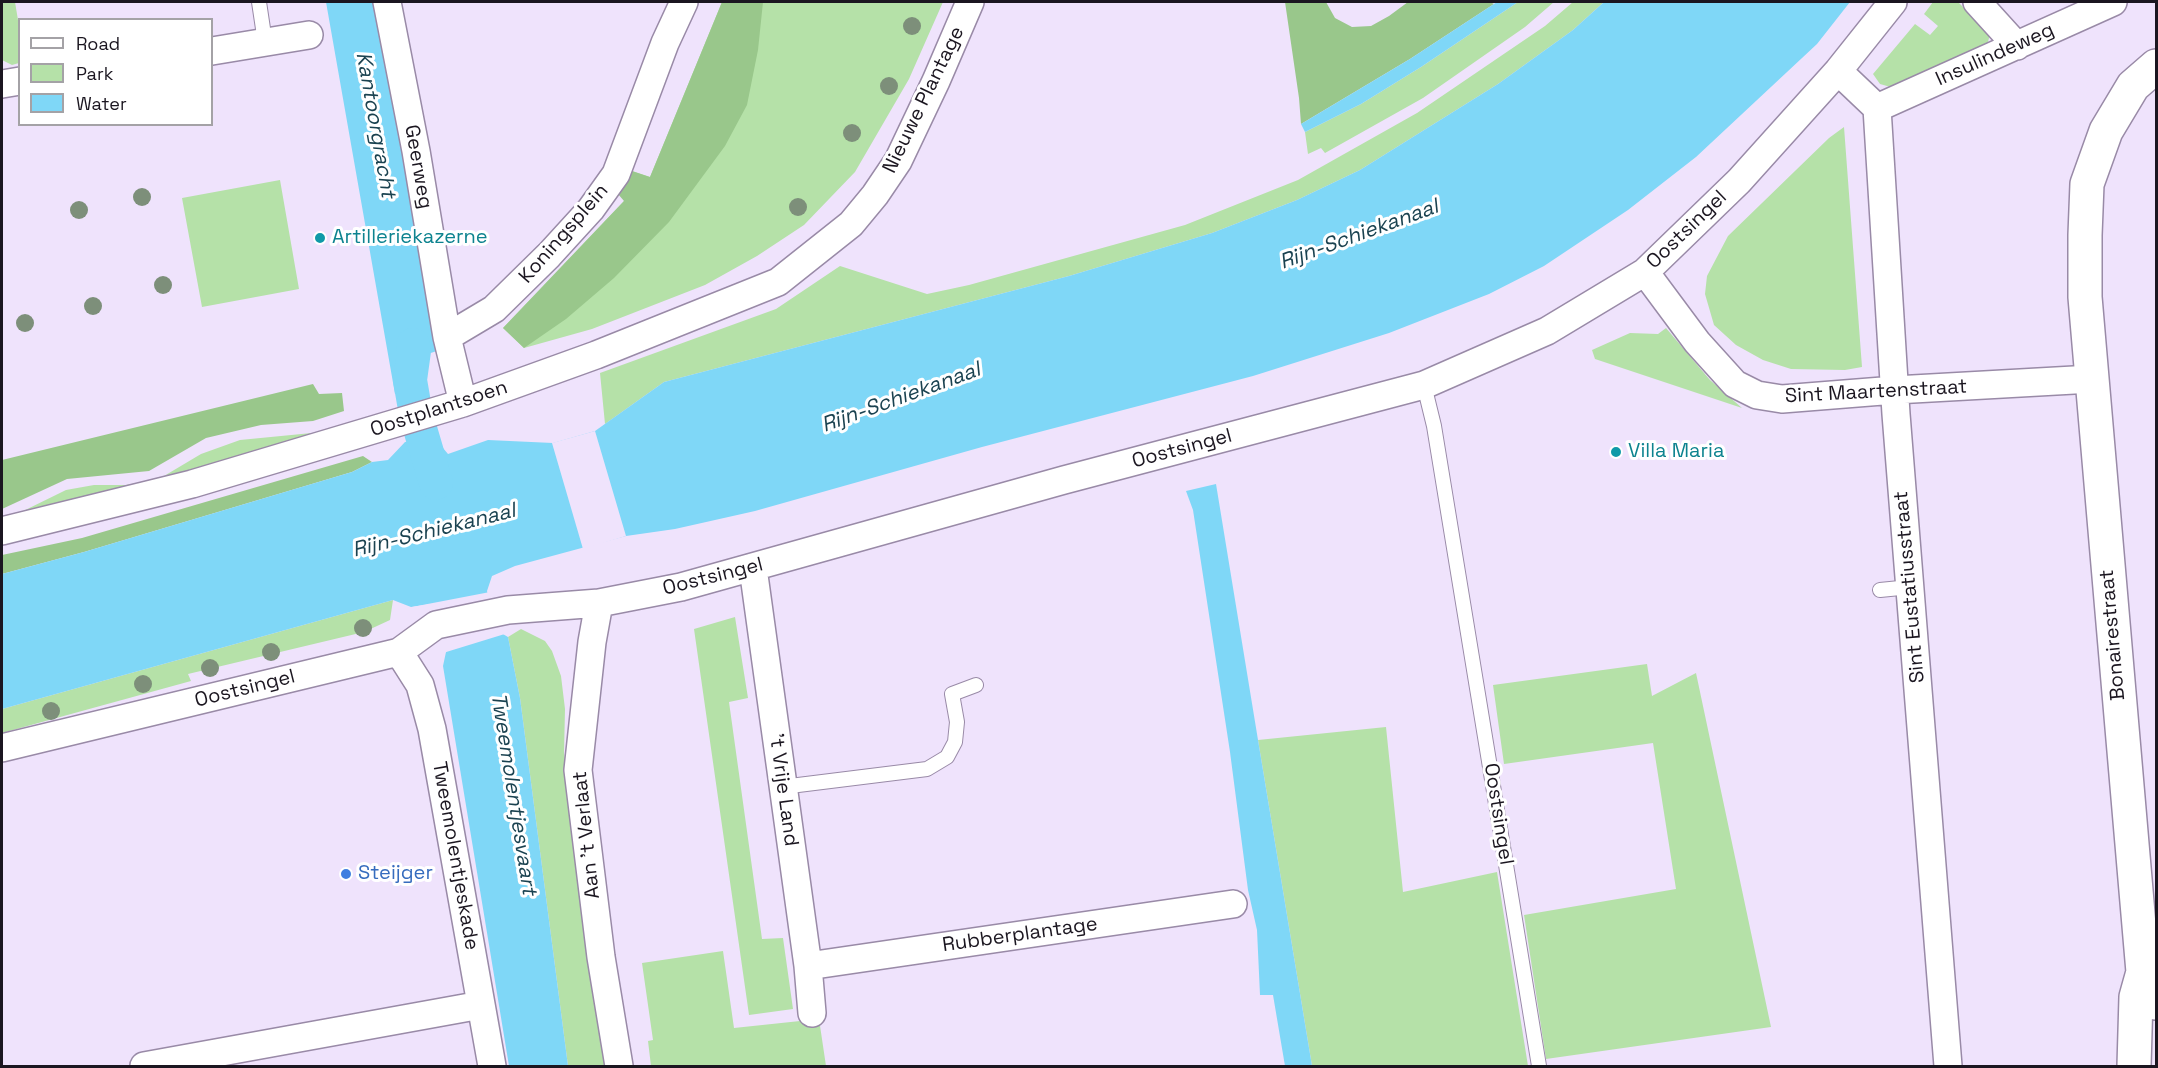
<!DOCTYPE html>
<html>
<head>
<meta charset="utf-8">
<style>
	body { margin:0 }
	#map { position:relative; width:2158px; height:1068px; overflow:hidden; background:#efe3fc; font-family:"Space Grotesk",sans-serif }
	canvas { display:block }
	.frame { position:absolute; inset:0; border:3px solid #1b1620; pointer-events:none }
	.legend { position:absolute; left:18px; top:18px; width:195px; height:108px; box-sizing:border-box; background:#fff; border:2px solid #a4a2a6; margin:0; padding:8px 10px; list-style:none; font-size:18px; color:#1b1620 }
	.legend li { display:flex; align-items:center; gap:12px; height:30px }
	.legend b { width:30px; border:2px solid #a4a2a6 }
</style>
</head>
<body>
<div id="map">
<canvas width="2158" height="1068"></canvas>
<div class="frame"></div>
<ul class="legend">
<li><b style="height:8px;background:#fff"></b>Road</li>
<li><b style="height:16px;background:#b5e1a8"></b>Park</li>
<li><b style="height:16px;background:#7fd7f7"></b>Water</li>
</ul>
</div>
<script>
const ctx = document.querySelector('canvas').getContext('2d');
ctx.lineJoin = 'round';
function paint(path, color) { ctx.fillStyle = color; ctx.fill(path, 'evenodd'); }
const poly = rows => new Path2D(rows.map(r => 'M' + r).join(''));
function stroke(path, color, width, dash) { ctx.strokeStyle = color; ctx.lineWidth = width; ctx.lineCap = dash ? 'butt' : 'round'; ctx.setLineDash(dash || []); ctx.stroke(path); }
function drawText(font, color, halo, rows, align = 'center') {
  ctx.font = font + ' "Space Grotesk",sans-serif'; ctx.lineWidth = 6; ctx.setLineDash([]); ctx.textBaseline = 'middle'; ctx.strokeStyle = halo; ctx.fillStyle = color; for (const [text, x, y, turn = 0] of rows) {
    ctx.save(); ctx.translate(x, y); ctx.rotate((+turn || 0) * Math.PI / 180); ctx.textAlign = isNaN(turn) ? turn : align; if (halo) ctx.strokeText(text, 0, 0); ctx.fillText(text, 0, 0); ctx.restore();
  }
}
paint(poly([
	[2,2,15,2,19,26,19,63,12,65,2,60],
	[722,2,943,2,909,79,855,172,804,225,757,256,705,285,592,329,524,348,503,328,624,201,632,171,650,177],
	[1518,2,1554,2,1525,27,1423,98,1325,153,1321,148,1308,154,1305,132,1361,104,1421,67],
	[1573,2,1604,2,1573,30,1498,84,1360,170,1297,200,1212,233,1069,276,664,382,605,424,600,373,776,309,840,266,927,294,969,285,1185,225,1298,180,1417,113,1545,26],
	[1933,2,1958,2,1990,34,1986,50,1894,88,1880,84,1873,74,1915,24,1930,35,1938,26,1924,14],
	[1844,127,1862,367,1845,370,1791,369,1763,360,1736,345,1714,325,1705,294,1707,276,1728,236,1829,138],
	[280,180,299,289,202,307,182,198],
	[1666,328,1710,380,1742,408,1595,359,1592,350,1630,333,1658,334],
	[322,432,164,481,9,518,66,490,94,485,126,485,159,479,201,454,240,440],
	[393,600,390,620,364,632,188,674,191,681,2,733,2,709],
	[735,617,748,698,729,702,762,939,783,938,793,1009,749,1015,694,629],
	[521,629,545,641,552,651,561,676,565,709,564,753,610,1066,568,1066,520,698,508,637],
	[1647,664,1652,696,1696,673,1771,1027,1546,1059,1524,915,1676,889,1653,743,1504,764,1493,685],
	[1386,727,1403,892,1497,872,1528,1066,1312,1066,1258,740],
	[723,951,734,1028,819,1019,826,1066,651,1066,648,1041,653,1040,642,963]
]), '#b5e1a8');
paint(poly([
	[722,2,763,2,758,50,747,105,725,146,669,222,614,278,566,319,524,348,503,328,624,201,618,194,632,171,650,177],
	[1285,2,1326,2,1335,18,1352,27,1371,26,1389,16,1408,2,1490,2,1494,4,1410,59,1301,124,1299,98],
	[313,384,319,394,342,393,344,411,313,421,261,425,206,438,149,471,67,479,2,509,2,460],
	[363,456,372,462,352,472,84,552,2,574,2,555,82,538]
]), '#99c78b');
paint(poly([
	[326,2,375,2,437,351,421,356,423,388,395,394],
	[1497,2,1518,2,1421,67,1361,104,1305,132,1301,124,1410,59],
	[1604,2,1850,2,1817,44,1696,157,1628,210,1544,266,1489,294,1389,333,1253,376,982,447,755,511,675,529,626,536,515,566,492,576,487,591,496,630,508,637,520,698,568,1066,509,1066,443,666,446,652,458,639,438,603,411,607,393,600,2,709,2,574,84,552,352,472,372,462,388,460,405,442,433,436,448,454,488,440,553,443,595,431,664,382,1069,276,1212,233,1297,200,1360,170,1498,84,1573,30],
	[1216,484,1258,740,1312,1066,1285,1066,1273,995,1260,995,1257,930,1248,890,1230,752,1193,510,1186,491]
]), '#7fd7f7');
paint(poly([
	[595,431,626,536,583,549,552,443],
	[490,592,499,628,508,633,443,653,455,638,437,606,414,609,412,607]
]), '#efe3fc');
stroke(poly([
	[413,345,414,351,410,380,416,415,436,483]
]), '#7fd7f7', 34);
const lane = poly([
	[259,2,265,42],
	[1424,385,1434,426,1539,1066],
	[1880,590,1910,587],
	[782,787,927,769,947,757,955,742,957,722,952,694,976,685]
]);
const street = poly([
	[387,2,416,151,447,337,463,403],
	[1977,2,2017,46],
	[212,51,309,35],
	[1838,71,1877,108],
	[2,84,20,81],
	[1877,108,1896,414,1948,1066],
	[1877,108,2113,2],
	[1645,272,1697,342,1735,384,1757,395,1782,399,1895,390,2092,379],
	[447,337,494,309,549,255,591,209,616,174,665,43,684,2],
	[2,531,192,484,463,403,596,355,778,282,851,224,875,195,898,161,936,81,970,2],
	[753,568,808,966,812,1013],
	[599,603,592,642,578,770,601,957,619,1066],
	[399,652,420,685,432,729,492,1066],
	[2,748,399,652,436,625,508,610,599,603,681,587,1064,480,1424,385,1547,331,1645,272,1739,181,1838,71,1893,2],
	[808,966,1233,904],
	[144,1066,481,1005]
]);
const secondary = poly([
	[2156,66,2133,86,2106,131,2087,184,2085,235,2085,297,2143,972,2156,1003],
	[2134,1066,2136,997,2143,972]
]);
stroke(lane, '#998aa7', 16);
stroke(street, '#998aa7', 30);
stroke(secondary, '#998aa7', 36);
stroke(lane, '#fff', 14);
stroke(street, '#fff', 27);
stroke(secondary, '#fff', 33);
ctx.fillStyle = '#7d8f7a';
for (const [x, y] of [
	[912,26],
	[889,86],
	[852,133],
	[142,197],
	[798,207],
	[79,210],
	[163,285],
	[93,306],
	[25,323],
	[363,628],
	[271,652],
	[210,668],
	[143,684],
	[51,711]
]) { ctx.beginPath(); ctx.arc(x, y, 9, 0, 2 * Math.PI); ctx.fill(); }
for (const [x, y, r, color] of [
	[320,238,6,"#0f9aa8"],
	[1616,452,6,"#0f9aa8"],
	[346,874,6,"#3f7fe0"]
]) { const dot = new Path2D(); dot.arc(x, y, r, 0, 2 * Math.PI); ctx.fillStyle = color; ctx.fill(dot); stroke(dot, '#fff', 2); }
drawText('20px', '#1b1620', '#fff', [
	["Insulindeweg",1995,55,-24],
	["Nieuwe Plantage",924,100,-64],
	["Geerweg",418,167,80],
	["Oostsingel",1687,230,-44],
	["Koningsplein",564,234,-49],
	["Sint Maartenstraat",1876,392,-3],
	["Oostplantsoen",439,409,-18],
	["Oostsingel",1182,449,-15],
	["Oostsingel",713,577,-14],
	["Sint Eustatiusstraat",1910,587,-95],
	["Bonairestraat",2113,635,-95],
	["Oostsingel",245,689,-14],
	["'t Vrije Land",783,790,82],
	["Oostsingel",1498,814,81],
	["Aan 't Verlaat",587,835,-96],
	["Tweemolentjeskade",455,856,80],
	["Rubberplantage",1020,935,-8]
]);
drawText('20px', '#0d838f', '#fff', [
	["Artilleriekazerne",332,238],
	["Villa Maria",1628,452]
], 'left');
drawText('20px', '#366cbe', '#fff', [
	["Steijger",358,874]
], 'left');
drawText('italic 21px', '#1a4250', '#fff', [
	["Kantoorgracht",375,125,80],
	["Rijn-Schiekanaal",1359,235,-20],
	["Rijn-Schiekanaal",901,398,-20],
	["Rijn-Schiekanaal",434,531,-14],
	["Tweemolentjesvaart",513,794,81]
]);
</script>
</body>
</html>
